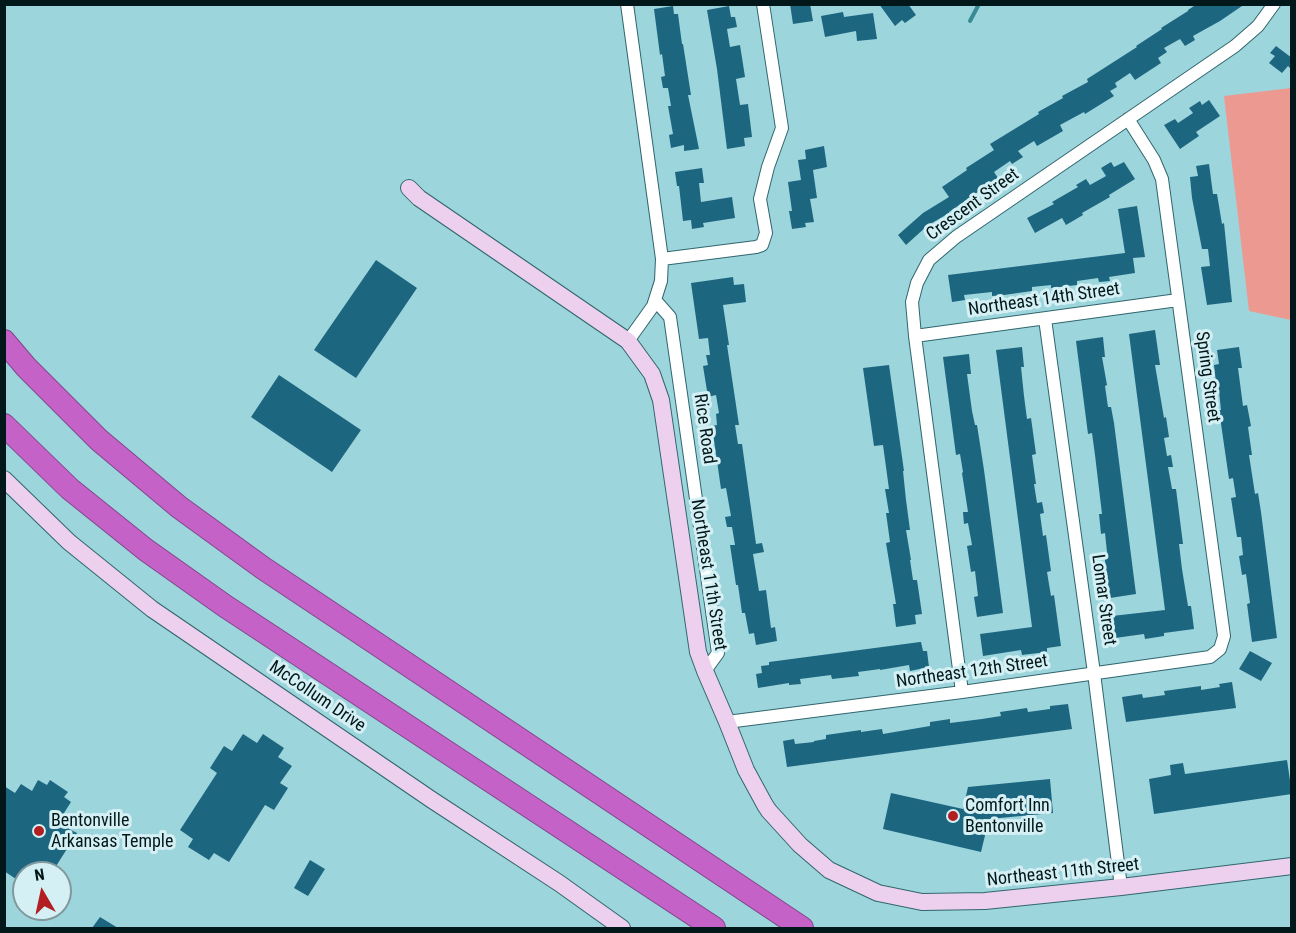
<!DOCTYPE html>
<html>
<head>
<meta charset="utf-8">
<style>
	body { margin:0 }
	#map { position:relative; width:1296px; height:933px; overflow:hidden; background:#9dd5dd; font-family:"Roboto Condensed",sans-serif }
	canvas { display:block }
	.frame { position:absolute; inset:0; border:6px solid #021719; pointer-events:none }
	.north { position:absolute; left:12px; top:861px; width:60px; height:60px; box-sizing:border-box; background:#d5f0f4; border:2px solid #81999c; border-radius:50%; rotate:351deg; font-size:16px; font-weight:700; line-height:24px; text-align:center; color:#021719 }
	.north::after { content:''; display:block; margin:auto; width:21px; height:27px; background:#b11f22; clip-path:polygon(50% 0,100% 100%,50% 72%,0 100%) }
</style>
</head>
<body>
<div id="map">
<canvas width="1296" height="933"></canvas>
<div class="frame"></div>
<div class="north">N</div>
</div>
<script>
const ctx = document.querySelector('canvas').getContext('2d');
ctx.lineJoin = 'round';
function paint(path, color) { ctx.fillStyle = color; ctx.fill(path, 'evenodd'); }
const poly = rows => new Path2D(rows.map(r => 'M' + r).join(''));
function stroke(path, color, width, dash) { ctx.strokeStyle = color; ctx.lineWidth = width; ctx.lineCap = dash ? 'butt' : 'round'; ctx.setLineDash(dash || []); ctx.stroke(path); }
function drawText(font, color, halo, rows, align = 'center') {
  ctx.font = font + ' "Roboto Condensed",sans-serif'; ctx.lineWidth = 6; ctx.setLineDash([]); ctx.textBaseline = 'middle'; ctx.strokeStyle = halo; ctx.fillStyle = color; for (const [text, x, y, turn = 0] of rows) {
    ctx.save(); ctx.translate(x, y); ctx.rotate((+turn || 0) * Math.PI / 180); ctx.textAlign = isNaN(turn) ? turn : align; if (halo) ctx.strokeText(text, 0, 0); ctx.fillText(text, 0, 0); ctx.restore();
  }
}
paint(poly([
	[1291,88,1292,88,1291,320,1249,311,1224,96]
]), '#ec9a91');
stroke(poly([
	[970,21,979,4]
]), '#388b95', 4);
paint(poly([
	[790,4,810,4,813,21,793,24],
	[879,4,908,4,916,15,905,23,902,20,895,26],
	[1197,4,1245,4,1220,21,1193,36,1195,40,1185,46,1180,39,1164,48,1167,52,1158,58,1161,63,1135,80,1130,73,1115,83,1117,87,1110,91,1114,96,1085,114,1084,112,1060,125,1063,131,1037,146,1034,141,1018,151,1023,157,1012,164,1010,161,994,172,998,178,949,212,949,213,927,226,906,245,898,235,923,213,949,197,942,187,967,170,966,168,994,150,990,144,1039,114,1038,112,1063,98,1062,96,1088,82,1087,79,1137,47,1136,46,1162,29,1161,28,1188,11,1188,10],
	[673,6,674,14,678,14,682,44,683,44,691,95,688,95,699,149,684,151,684,145,671,148,669,135,673,134,668,106,671,106,668,88,663,88,661,77,665,76,662,54,660,55,654,9],
	[729,6,731,17,735,17,737,27,727,29,730,47,740,45,745,77,736,79,740,105,748,104,752,137,744,138,745,146,727,149,717,69,707,10],
	[843,12,844,17,873,13,877,39,857,41,856,31,825,37,821,16],
	[1276,46,1292,58,1292,70,1288,66,1282,73,1269,63,1275,56,1270,53],
	[1209,100,1220,116,1196,132,1199,136,1180,149,1164,125,1175,119,1178,123,1193,113,1189,108,1200,101,1202,105],
	[824,146,827,167,813,170,817,198,810,199,814,222,805,223,806,227,792,229,789,211,792,211,788,182,801,180,798,160,806,159,805,150],
	[1111,162,1114,167,1124,162,1135,179,1109,195,1110,197,1082,213,1083,215,1066,225,1062,218,1035,233,1027,218,1054,204,1052,202,1078,187,1076,185,1086,179,1090,185,1106,176,1101,168],
	[1209,164,1213,194,1217,194,1222,224,1224,223,1232,302,1207,305,1201,267,1210,266,1208,249,1202,249,1192,198,1190,177,1198,176,1196,166],
	[702,168,704,183,699,183,701,202,732,197,735,218,703,223,704,227,692,229,691,220,683,221,679,186,677,186,675,172],
	[1137,206,1145,257,1133,258,1135,273,1109,277,1110,281,1099,282,1098,278,1077,281,1077,285,1051,288,1051,285,1032,287,1032,291,1004,295,992,296,992,292,964,295,965,300,952,302,948,275,1125,253,1118,209],
	[376,260,417,288,356,378,314,350],
	[733,277,734,285,744,284,746,302,723,305,729,345,727,345,739,425,735,425,738,444,742,444,756,544,762,543,764,552,753,554,759,591,766,590,771,628,775,627,777,641,756,645,754,633,749,634,745,613,742,613,738,585,736,585,730,545,735,545,732,527,727,527,725,517,731,516,726,488,721,489,712,426,717,425,716,414,719,413,716,395,708,397,703,366,708,365,706,355,710,355,708,338,699,339,691,283],
	[1155,330,1160,365,1155,365,1164,418,1166,417,1169,437,1164,438,1167,456,1171,455,1173,467,1168,467,1172,489,1176,489,1183,544,1179,544,1182,569,1188,606,1191,606,1194,629,1164,633,1164,636,1145,639,1144,634,1115,638,1112,616,1165,610,1129,334],
	[1103,337,1105,357,1102,357,1107,385,1105,386,1108,407,1111,407,1114,423,1136,594,1110,598,1104,553,1107,552,1105,533,1101,534,1099,514,1102,514,1095,455,1092,433,1088,434,1076,341],
	[1022,347,1024,367,1021,367,1024,396,1027,419,1031,418,1036,454,1032,455,1036,484,1034,484,1037,503,1042,502,1044,513,1040,514,1043,536,1046,535,1051,571,1047,572,1051,596,1054,595,1061,646,1047,648,1047,652,1022,655,1021,650,983,656,980,634,1032,627,996,350],
	[1239,347,1242,368,1238,368,1243,406,1247,405,1251,426,1248,427,1252,455,1249,455,1255,494,1258,493,1261,512,1277,638,1252,642,1247,604,1250,603,1246,574,1242,575,1239,556,1243,555,1241,537,1237,537,1231,498,1236,497,1233,478,1229,479,1219,410,1221,410,1219,391,1217,391,1214,365,1219,364,1217,350],
	[969,354,971,374,967,374,972,411,975,425,977,425,984,470,1003,613,977,617,974,597,978,596,975,571,971,572,967,546,972,545,968,523,964,524,963,512,968,512,962,473,963,472,960,454,956,455,943,357],
	[889,365,904,471,903,471,906,500,910,530,906,530,911,560,910,560,913,580,917,580,922,614,915,615,916,624,896,627,893,604,896,604,886,543,890,542,886,513,889,513,885,489,889,489,883,445,874,446,863,368],
	[279,375,361,430,332,472,251,417],
	[920,642,921,642,923,651,927,651,929,667,910,671,909,665,880,670,880,669,858,672,859,676,832,679,831,675,800,679,801,684,789,685,789,683,758,688,756,674,762,673,761,666,769,665,769,662],
	[1250,651,1272,663,1261,681,1239,669],
	[1232,682,1236,708,1126,722,1122,697,1142,694,1143,698,1165,695,1164,691,1201,686,1201,690,1220,687,1219,684],
	[1068,704,1072,729,787,767,783,741,794,739,795,744,814,742,814,741,826,739,826,735,861,730,861,732,882,729,883,734,930,726,930,722,950,719,950,723,982,719,1001,716,1000,712,1027,708,1028,712,1050,709,1050,706],
	[243,734,257,743,263,734,284,748,278,757,292,766,280,783,288,788,274,810,265,805,229,862,214,853,209,860,188,847,193,839,180,830,217,773,210,768,224,746,232,751],
	[1287,760,1292,794,1154,814,1149,779,1171,775,1170,765,1183,763,1185,774],
	[1050,779,1053,813,989,819,981,852,883,829,891,793,963,809,968,787],
	[38,780,47,785,50,780,68,792,64,797,71,802,64,813,75,820,69,829,77,833,53,871,48,868,44,873,38,873,28,867,19,881,4,871,4,786,15,793,21,784,32,791],
	[310,860,325,869,308,896,294,888],
	[100,917,118,928,92,928]
]), '#1d6680');
const street = poly([
	[627,4,662,259,661,281,653,306,628,341],
	[662,259,756,247,762,245,766,233,760,199,768,167,782,128,763,4],
	[655,300,670,317,718,653,705,671],
	[1045,319,1094,673,1121,887],
	[915,336,1178,300],
	[962,692,915,336,912,302,917,283,929,260,956,237,1235,46,1258,26,1274,4],
	[727,722,962,692,1210,657,1220,649,1224,636,1162,179,1154,160,1128,119]
]);
const secondary = poly([
	[409,188,419,198,628,341,652,374,661,400,698,652,705,671,727,722,746,770,765,805,769,811,800,845,829,870,878,893,922,902,985,901,1121,887,1292,866],
	[4,479,69,542,152,609,432,800,559,883,622,928]
]);
const highway = poly([
	[4,341,26,367,99,440,179,507,263,568,350,626,802,928],
	[4,425,70,489,146,550,225,606,714,928]
]);
stroke(street, '#30666d', 14);
stroke(secondary, '#30666d', 18);
stroke(highway, '#80488a', 24);
stroke(street, '#fff', 12);
stroke(secondary, '#edd0ee', 16);
stroke(highway, '#c462c7', 22);
for (const [x, y, r, color] of [
	[953,816,6,"#b11f22"],
	[39,831,6,"#b11f22"]
]) { const dot = new Path2D(); dot.arc(x, y, r, 0, 2 * Math.PI); ctx.fillStyle = color; ctx.fill(dot); stroke(dot, '#d5f0f4', 2); }
drawText('18px', '#021719', '#d5f0f4', [
	["Crescent Street",973,205,-36],
	["Northeast 14th Street",1044,300,-8],
	["Spring Street",1207,377,82],
	["Rice Road",704,429,82],
	["Northeast 11th Street",708,575,81],
	["Lomar Street",1103,600,82],
	["Northeast 12th Street",972,672,-8],
	["McCollum Drive",317,697,34],
	["Northeast 11th Street",1063,873,-6]
]);
drawText('18px', '#021719', '#d5f0f4', [
	["Comfort Inn",965,806],
	["Bentonville",965,827],
	["Bentonville",51,821],
	["Arkansas Temple",51,842]
], 'left');
</script>
</body>
</html>
